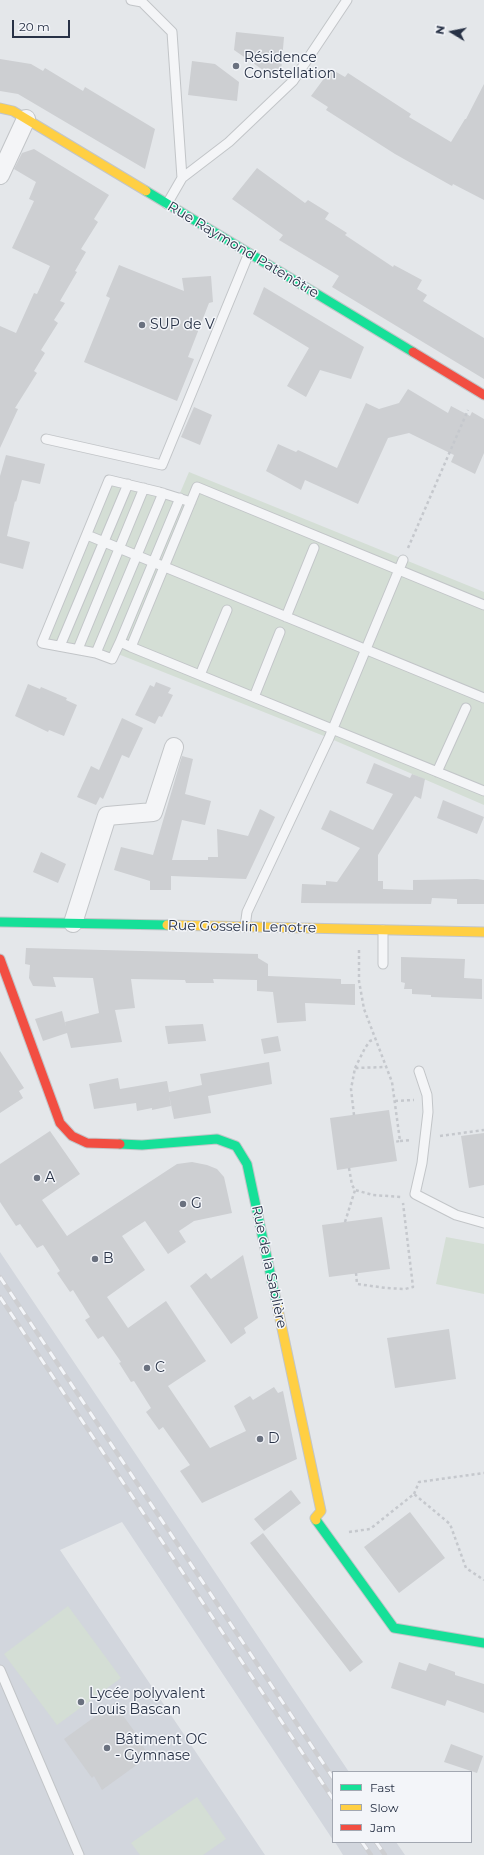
<!DOCTYPE html>
<html>
<head>
<meta charset="utf-8">
<style>
	body { margin:0 }
	#map { position:relative; width:484px; height:1855px; overflow:hidden; background:#e4e7ea; font-family:Montserrat,sans-serif }
	canvas { display:block }
	.legend { position:absolute; left:332px; top:1771px; width:140px; height:72px; box-sizing:border-box; background:#f3f5f9; border:1px solid #a2a7b1; margin:0; padding:5px 7px; list-style:none; font-size:12px; color:#283246 }
	.legend li { display:flex; align-items:center; gap:8px; height:20px }
	.legend b { width:20px; border:1px solid #a2a7b1 }
	.north { position:absolute; left:432px; top:12px; width:40px; height:40px; -webkit-text-stroke:3px #f3f5f9; paint-order:stroke; rotate:280deg; font-size:11px; font-weight:700; line-height:16px; text-align:center; color:#283246 }
	.north::after { content:''; display:block; margin:auto; width:14px; height:18px; background:#283246; clip-path:polygon(50% 0,100% 100%,50% 72%,0 100%) }
	.scale { position:absolute; left:12px; top:20px; width:58px; height:18px; box-sizing:border-box; border:2px solid #283246; border-top:0; padding-left:5px; font-size:12px; line-height:14px; white-space:nowrap; color:#283246; -webkit-text-stroke:3px #f3f5f9; paint-order:stroke }
</style>
</head>
<body>
<div id="map">
<canvas width="484" height="1855"></canvas>
<ul class="legend">
<li><b style="height:5px;background:#16e098"></b>Fast</li>
<li><b style="height:5px;background:#ffcf43"></b>Slow</li>
<li><b style="height:5px;background:#f24e42"></b>Jam</li>
</ul>
<div class="north">N</div>
<div class="scale">20 m</div>
</div>
<script>
const ctx = document.querySelector('canvas').getContext('2d');
ctx.lineJoin = 'round';
function paint(path, color) { ctx.fillStyle = color; ctx.fill(path, 'evenodd'); }
const poly = rows => new Path2D(rows.map(r => 'M' + r).join(''));
function stroke(path, color, width, dash) { ctx.strokeStyle = color; ctx.lineWidth = width; ctx.lineCap = dash ? 'butt' : 'round'; ctx.setLineDash(dash || []); ctx.stroke(path); }
function drawText(font, color, halo, rows, align = 'center') {
  ctx.font = font + ' Montserrat,sans-serif'; ctx.lineWidth = 3; ctx.setLineDash([]); ctx.textBaseline = 'middle'; ctx.strokeStyle = halo; ctx.fillStyle = color; for (const [text, x, y, turn = 0] of rows) {
    ctx.save(); ctx.translate(x, y); ctx.rotate((+turn || 0) * Math.PI / 180); ctx.textAlign = isNaN(turn) ? turn : align; if (halo) ctx.strokeText(text, 0, 0); ctx.fillText(text, 0, 0); ctx.restore();
  }
}
paint(poly([
	[0,1252,349,1772,333,1772,333,1840,122,1522,60,1550,265,1855,0,1855],
	[335,1842,396,1842,405,1855,343,1855]
]), '#d2d6dd');
paint(poly([
	[189,472,484,592,484,805,329,738,118,654,100,657,38,645,108,477,180,493],
	[446,1237,484,1244,484,1294,436,1284],
	[68,1606,121,1678,57,1725,4,1654],
	[197,1797,226,1839,203,1855,140,1855,131,1843]
]), '#d4ded5');
paint(poly([
	[236,32,284,37,281,72,263,70,234,50],
	[0,59,31,64,43,71,45,68,83,91,85,87,155,129,145,169,18,94,0,91],
	[192,61,215,64,239,82,237,101,188,95],
	[331,69,345,77,348,73,411,114,409,117,451,142,465,119,466,119,484,84,484,200,453,184,452,186,395,154,326,110,328,107,311,96],
	[34,149,109,195,94,219,98,222,81,249,86,252,75,271,77,272,60,301,65,303,54,320,58,323,41,350,45,353,34,371,37,373,15,408,18,409,0,448,0,326,16,333,34,293,37,294,50,266,12,248,34,201,29,199,36,182,14,169,22,153],
	[257,168,305,203,308,200,329,213,325,219,347,233,345,235,393,267,394,265,422,280,417,289,427,295,423,301,484,338,484,379,332,287,339,276,279,240,283,235,232,199],
	[119,265,184,291,182,278,211,276,213,302,209,303,188,357,194,359,177,401,84,362,110,298,106,296],
	[264,287,364,347,351,379,320,370,306,397,287,386,309,348,253,314],
	[408,389,448,413,451,406,470,416,472,412,484,419,484,453,475,474,451,462,454,455,409,433,388,438,358,504,305,480,301,490,266,471,278,444,296,452,298,450,337,468,366,403,379,409,399,403],
	[194,407,212,415,200,445,181,437],
	[6,455,45,464,40,484,22,480,16,502,15,501,7,536,30,542,23,569,0,563,0,476],
	[156,682,171,688,168,693,173,695,162,717,159,716,155,724,135,715,150,685,154,687],
	[28,684,40,689,41,687,67,698,66,700,77,705,64,736,49,730,48,732,15,716],
	[122,718,143,728,129,758,122,755,103,799,100,797,96,805,77,797,91,766,99,770],
	[182,756,193,759,185,794,211,801,205,825,182,820,172,860,208,860,208,857,218,857,217,829,248,836,260,809,275,817,246,879,171,876,171,890,150,890,150,881,114,870,121,847,153,855],
	[374,763,410,778,412,774,425,779,421,799,415,796,378,855,378,881,383,881,383,889,413,890,413,880,477,879,484,880,484,904,457,904,457,899,432,898,431,904,301,903,302,884,326,885,326,881,337,882,360,848,321,829,330,810,373,830,393,794,366,783],
	[443,800,484,817,477,834,437,818],
	[41,852,66,864,58,883,33,872],
	[26,948,258,954,258,958,268,964,268,976,341,979,341,984,355,984,355,1005,305,1003,306,1021,277,1023,273,992,257,991,257,980,213,979,214,983,186,983,185,980,131,979,135,1008,115,1010,122,1042,71,1048,67,1033,43,1041,35,1019,62,1011,66,1027,65,1022,99,1013,93,978,53,977,56,987,33,986,29,978,30,965,25,964],
	[401,957,465,959,464,978,482,979,482,999,431,997,431,995,412,994,412,989,404,989,405,983,401,982],
	[203,1024,206,1041,168,1044,165,1026],
	[278,1036,281,1051,264,1054,261,1039],
	[0,1051,24,1088,19,1091,23,1098,0,1113],
	[269,1062,272,1084,208,1096,211,1113,174,1119,169,1095,171,1106,152,1110,152,1108,137,1111,136,1103,94,1109,89,1084,118,1078,120,1089,167,1081,169,1092,202,1085,200,1074],
	[389,1110,397,1161,337,1170,330,1118],
	[50,1131,80,1174,42,1200,67,1236,177,1164,192,1162,207,1165,217,1169,224,1177,232,1213,194,1221,179,1231,186,1242,168,1254,145,1221,122,1236,145,1270,107,1297,128,1328,166,1301,206,1361,168,1386,210,1448,246,1431,234,1406,250,1396,253,1400,274,1387,278,1393,283,1391,297,1459,202,1503,180,1471,190,1465,163,1427,159,1430,146,1412,151,1408,134,1381,131,1382,119,1363,121,1362,103,1336,98,1339,85,1320,90,1317,73,1290,70,1292,57,1273,60,1271,43,1245,37,1248,20,1224,16,1226,0,1202,0,1164],
	[484,1133,484,1185,469,1188,461,1136],
	[382,1217,390,1269,329,1277,322,1225],
	[243,1255,258,1318,244,1328,246,1333,231,1344,190,1286,206,1273,211,1279],
	[449,1329,456,1379,395,1388,387,1338],
	[291,1490,301,1503,264,1531,254,1519],
	[410,1512,445,1558,399,1593,364,1547],
	[263,1533,363,1662,350,1672,250,1543],
	[399,1662,426,1671,429,1663,455,1672,455,1675,484,1684,484,1713,447,1700,445,1706,391,1688],
	[114,1703,142,1742,141,1743,149,1756,102,1790,94,1776,92,1778,64,1739],
	[451,1744,483,1756,477,1773,444,1762]
]), '#cdcfd2');
const lane = poly([
	[131,0,142,2,172,32,182,178],
	[167,204,182,178,229,142,293,81,347,0],
	[46,439,162,465,249,253],
	[87,535,484,698],
	[484,605,197,487,131,647,484,791],
	[286,617,314,548],
	[120,642,180,498],
	[60,646,128,484],
	[131,647,120,642,112,659,96,653,42,643,109,480,159,492,191,502],
	[78,649,144,488],
	[96,653,163,493],
	[200,675,227,610],
	[254,697,280,632],
	[437,772,466,708],
	[245,927,247,912,329,738,403,560],
	[383,964,383,930],
	[419,1071,427,1095,428,1112,422,1163,415,1194,456,1215,484,1223],
	[0,1670,79,1855]
]);
const street = poly([
	[0,175,26,119],
	[73,923,107,816,153,812,174,747]
]);
const fast = poly([
	[146,191,413,352],
	[0,922,167,925],
	[120,1144,142,1145,217,1139,236,1146,247,1164,277,1305],
	[316,1520,394,1628,484,1643]
]);
const slow = poly([
	[0,108,13,111,146,191],
	[167,925,484,932],
	[277,1305,321,1511,315,1518,316,1520]
]);
const jam = poly([
	[413,352,484,395],
	[0,959,60,1123,72,1136,87,1143,120,1144]
]);
stroke(lane, '#c2c5c8', 11);
stroke(street, '#c2c5c8', 20);
stroke(fast, '#c2c5c8', 11);
stroke(slow, '#c2c5c8', 11);
stroke(jam, '#c2c5c8', 11);
stroke(poly([
	[408,548,468,410],
	[359,950,359,981,364,1009,392,1082,400,1141,394,1142],
	[355,1068,365,1048,370,1041,375,1039],
	[395,1101,414,1100],
	[354,1115,351,1089,355,1068,386,1067],
	[440,1136,484,1130],
	[400,1141,411,1140],
	[349,1168,352,1185,355,1190,373,1195,401,1197],
	[345,1222,355,1190],
	[356,1273,357,1284,386,1288,405,1289,413,1287,403,1203],
	[414,1494,419,1482,484,1473],
	[349,1532,370,1529,414,1494,450,1524,466,1568,484,1580]
]), '#c5c8cd', 2.5, [3, 3]);
stroke(lane, '#f4f5f7', 9);
stroke(street, '#f4f5f7', 18);
stroke(fast, '#16e098', 9);
stroke(slow, '#ffcf43', 9);
stroke(jam, '#f24e42', 9);
const rail = poly([
	[0,1277,333,1778],
	[0,1297,333,1799],
	[362,1842,371,1855],
	[376,1842,385,1855]
]);
stroke(rail, '#cdced1', 4.5);
stroke(rail, '#f3f5f9', 3, [9]);
for (const [x, y, r, color] of [
	[236,66,4,"#6a717f"],
	[142,325,4,"#6a717f"],
	[37,1178,4,"#6a717f"],
	[183,1204,4,"#6a717f"],
	[95,1259,4,"#6a717f"],
	[147,1368,4,"#6a717f"],
	[260,1439,4,"#6a717f"],
	[81,1702,4,"#6a717f"],
	[107,1748,4,"#6a717f"]
]) { const dot = new Path2D(); dot.arc(x, y, r, 0, 2 * Math.PI); ctx.fillStyle = color; ctx.fill(dot); stroke(dot, '#f3f5f9', 1.5); }
drawText('14px', '#283246', '#f3f5f9', [
	["Résidence",244,58],
	["Constellation",244,74],
	["SUP de V",150,325],
	["A",45,1178],
	["G",191,1204],
	["B",103,1259],
	["C",155,1368],
	["D",268,1439],
	["Lycée polyvalent",89,1694],
	["Louis Bascan",89,1710],
	["Bâtiment OC",115,1740],
	["- Gymnase",115,1756]
], 'left');
drawText('14px', '#283246', '#f3f5f9', [
	["Rue Raymond Patenôtre",243,250,31],
	["Rue Gosselin Lenotre",242,927,1],
	["Rue de la Sablière",269,1267,78]
]);
</script>
</body>
</html>
